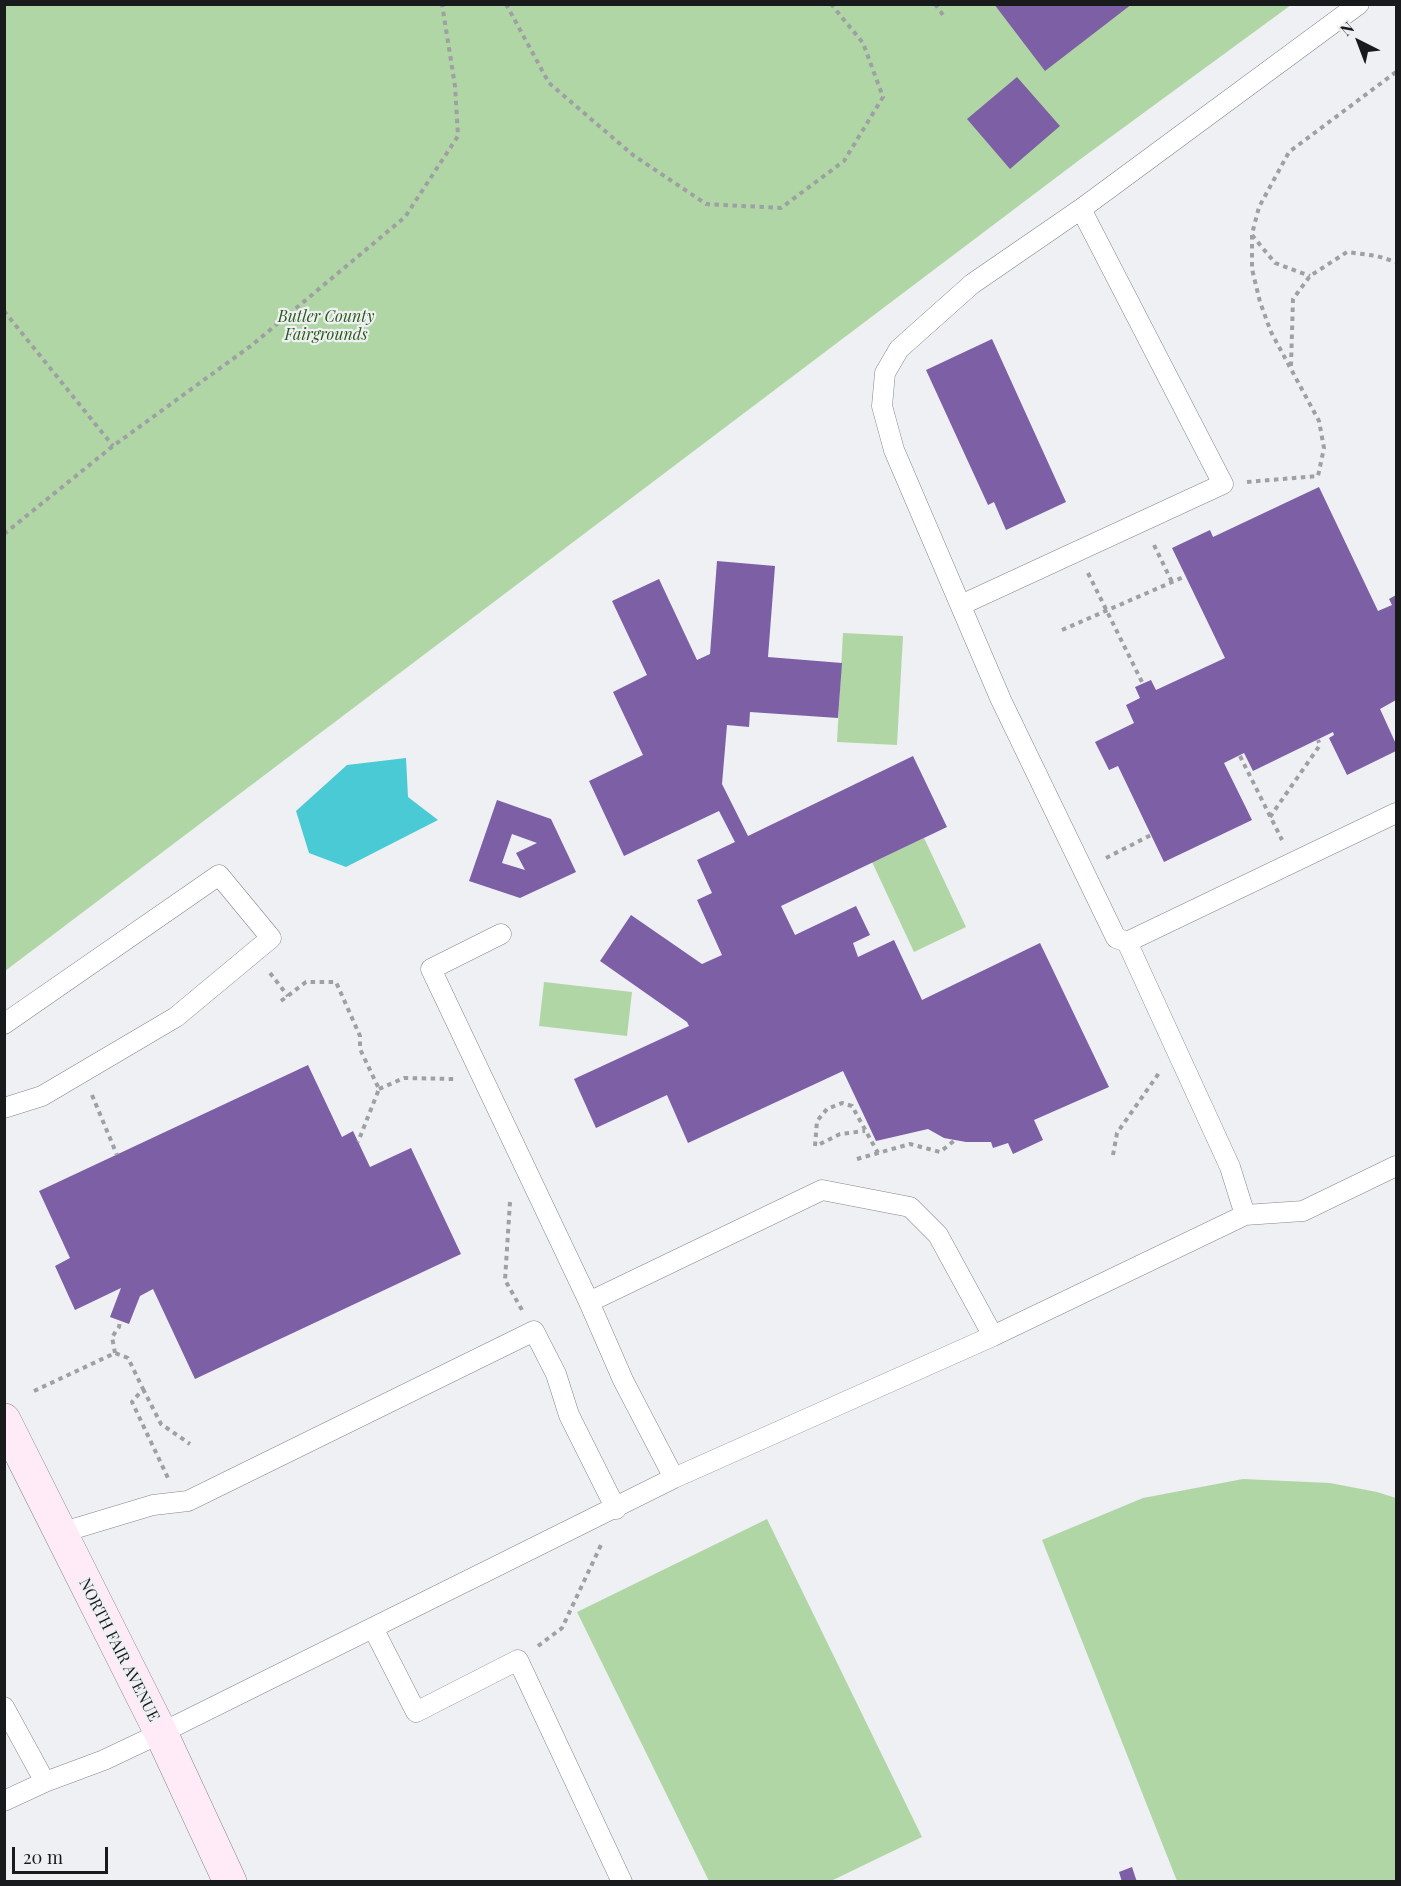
<!DOCTYPE html>
<html>
<head>
<meta charset="utf-8">
<style>
	body { margin:0 }
	#map { position:relative; width:1401px; height:1886px; overflow:hidden; background:#eef0f4; font-family:"Playfair Display",serif }
	canvas { display:block }
	.frame { position:absolute; inset:0; border:6px solid #191a1b; pointer-events:none }
	.north { position:absolute; left:1329px; top:12px; width:60px; height:60px; -webkit-text-stroke:4px #eef0f4; paint-order:stroke; rotate:318deg; font-size:16px; font-weight:700; line-height:24px; text-align:center; color:#191a1b }
	.north::after { content:''; display:block; margin:auto; width:21px; height:27px; background:#191a1b; clip-path:polygon(50% 0,100% 100%,50% 72%,0 100%) }
	.scale { position:absolute; left:12px; top:1847px; width:96px; height:27px; box-sizing:border-box; border:3px solid #191a1b; border-top:0; padding-left:8px; font-size:18px; line-height:21px; white-space:nowrap; color:#191a1b; -webkit-text-stroke:4px #eef0f4; paint-order:stroke }
</style>
</head>
<body>
<div id="map">
<canvas width="1401" height="1886"></canvas>
<div class="frame"></div>
<div class="north">N</div>
<div class="scale">20 m</div>
</div>
<script>
const ctx = document.querySelector('canvas').getContext('2d');
ctx.lineJoin = 'round';
function paint(path, color) { ctx.fillStyle = color; ctx.fill(path, 'evenodd'); }
const poly = rows => new Path2D(rows.map(r => 'M' + r).join(''));
function stroke(path, color, width, dash) { ctx.strokeStyle = color; ctx.lineWidth = width; ctx.lineCap = dash ? 'butt' : 'round'; ctx.setLineDash(dash || []); ctx.stroke(path); }
function drawText(font, color, halo, rows, align = 'center') {
  ctx.font = font + ' "Playfair Display",serif'; ctx.lineWidth = 4.5; ctx.setLineDash([]); ctx.textBaseline = 'middle'; ctx.strokeStyle = halo; ctx.fillStyle = color; for (const [text, x, y, turn = 0] of rows) {
    ctx.save(); ctx.translate(x, y); ctx.rotate((+turn || 0) * Math.PI / 180); ctx.textAlign = isNaN(turn) ? turn : align; if (halo) ctx.strokeText(text, 0, 0); ctx.fillText(text, 0, 0); ctx.restore();
  }
}
paint(poly([
	[5,5,1291,5,1082,158,5,971],
	[843,633,903,636,897,745,837,742],
	[924,838,966,927,914,952,872,862],
	[544,982,632,992,627,1036,539,1026],
	[1243,1479,1330,1483,1377,1492,1396,1498,1396,1881,1177,1881,1042,1540,1143,1498],
	[767,1519,922,1837,831,1881,709,1881,577,1612]
]), '#b1d6a5');
paint(poly([
	[406,758,408,797,438,820,346,867,309,853,296,811,347,765]
]), '#4acad4');
paint(poly([
	[994,4,1132,4,1045,71],
	[1017,77,1060,126,1010,169,967,119],
	[992,339,1066,502,1006,530,994,502,988,505,926,370],
	[1319,487,1378,611,1392,605,1389,599,1396,595,1396,700,1380,709,1396,744,1396,751,1347,775,1329,738,1334,735,1333,732,1253,771,1244,753,1224,763,1252,820,1164,862,1118,766,1109,770,1095,742,1134,723,1126,705,1140,698,1135,687,1151,680,1156,690,1225,658,1172,548,1210,530,1213,537],
	[717,561,775,566,768,657,842,663,838,718,750,712,749,727,727,725,722,784,748,836,913,756,947,827,781,906,795,935,856,906,870,935,853,943,858,957,894,940,922,1000,1040,943,1109,1087,1034,1120,1043,1140,1013,1154,1008,1143,993,1148,991,1142,966,1142,944,1138,928,1129,876,1141,843,1071,688,1143,667,1095,596,1128,574,1079,689,1026,687,1022,600,961,631,915,702,964,722,955,697,900,712,893,697,860,735,842,719,811,624,856,589,781,643,755,613,692,647,675,612,601,659,579,697,660,710,654],
	[497,800,551,819,576,872,520,898,469,881],
	[512,834,537,843,516,853,525,870,502,863],
	[308,1065,342,1137,353,1131,370,1167,411,1148,461,1254,195,1379,153,1289,140,1296,129,1324,110,1317,121,1288,75,1310,55,1266,70,1258,39,1191],
	[1132,1867,1137,1882,1122,1882,1119,1872]
]), '#7d5fa6');
const lane = poly([
	[961,605,1223,484,1081,209],
	[501,934,431,969,589,1302,623,1380,674,1478],
	[1127,942,1396,813],
	[4,1024,219,875,271,938,176,1017,42,1096,4,1108],
	[1245,1215,1230,1167,1127,942,1116,938,1001,700,894,450,882,406,885,373,899,349,972,284,1081,209,1359,4],
	[589,1302,822,1190,910,1207,938,1235,993,1336],
	[60,1533,153,1505,188,1501,534,1331,556,1374,569,1415,616,1509],
	[373,1628,416,1712,518,1660,622,1882],
	[4,1707,45,1782],
	[4,1801,45,1782,104,1760,161,1733,674,1478,993,1336,1245,1215,1303,1211,1396,1166]
]);
const secondary = poly([
	[4,1420,161,1733,230,1882]
]);
stroke(lane, '#84868a', 21);
stroke(secondary, '#84868a', 34);
stroke(poly([
	[506,4,549,83,633,155,706,204,781,208,844,161,883,97,863,43,831,4],
	[935,4,943,15],
	[1252,235,1275,263,1310,276],
	[4,311,113,446],
	[1291,366,1293,299,1310,276,1347,252,1377,256,1396,262],
	[1247,482,1318,476,1324,448,1319,421,1271,332,1260,302,1252,269,1252,234,1259,207,1289,152,1396,72],
	[4,534,113,446,252,345,405,217,458,136,455,86,442,4],
	[1154,545,1172,582],
	[1088,573,1143,684],
	[1062,630,1186,576],
	[1240,756,1282,840],
	[1270,817,1320,745,1318,740],
	[1106,858,1151,835],
	[270,973,288,996],
	[281,1001,306,982,336,982,360,1036,360,1049,379,1089,358,1142],
	[379,1089,404,1078,454,1079],
	[92,1095,117,1155],
	[820,1144,840,1134,865,1131],
	[815,1146,817,1121,827,1109,842,1103,852,1106,878,1153],
	[1113,1155,1117,1133,1159,1073],
	[857,1159,910,1144,940,1152,955,1140],
	[510,1202,505,1280,522,1310],
	[115,1353,112,1337,119,1327,120,1321],
	[143,1389,161,1424,190,1444],
	[34,1391,115,1353,128,1358,143,1389,132,1402,168,1478],
	[538,1646,562,1628,601,1545]
]), '#9ea0a3', 4, [4.5, 4.5]);
stroke(lane, '#fff', 20);
stroke(secondary, '#ffebf7', 33);
drawText('italic 16px', '#2a5a15', '#eef0f4', [
	["Butler County",326,317],
	["Fairgrounds",326,335]
]);
drawText('16px', '#191a1b', '#eef0f4', [
	["NORTH FAIR AVENUE",119,1650,63]
]);
</script>
</body>
</html>
